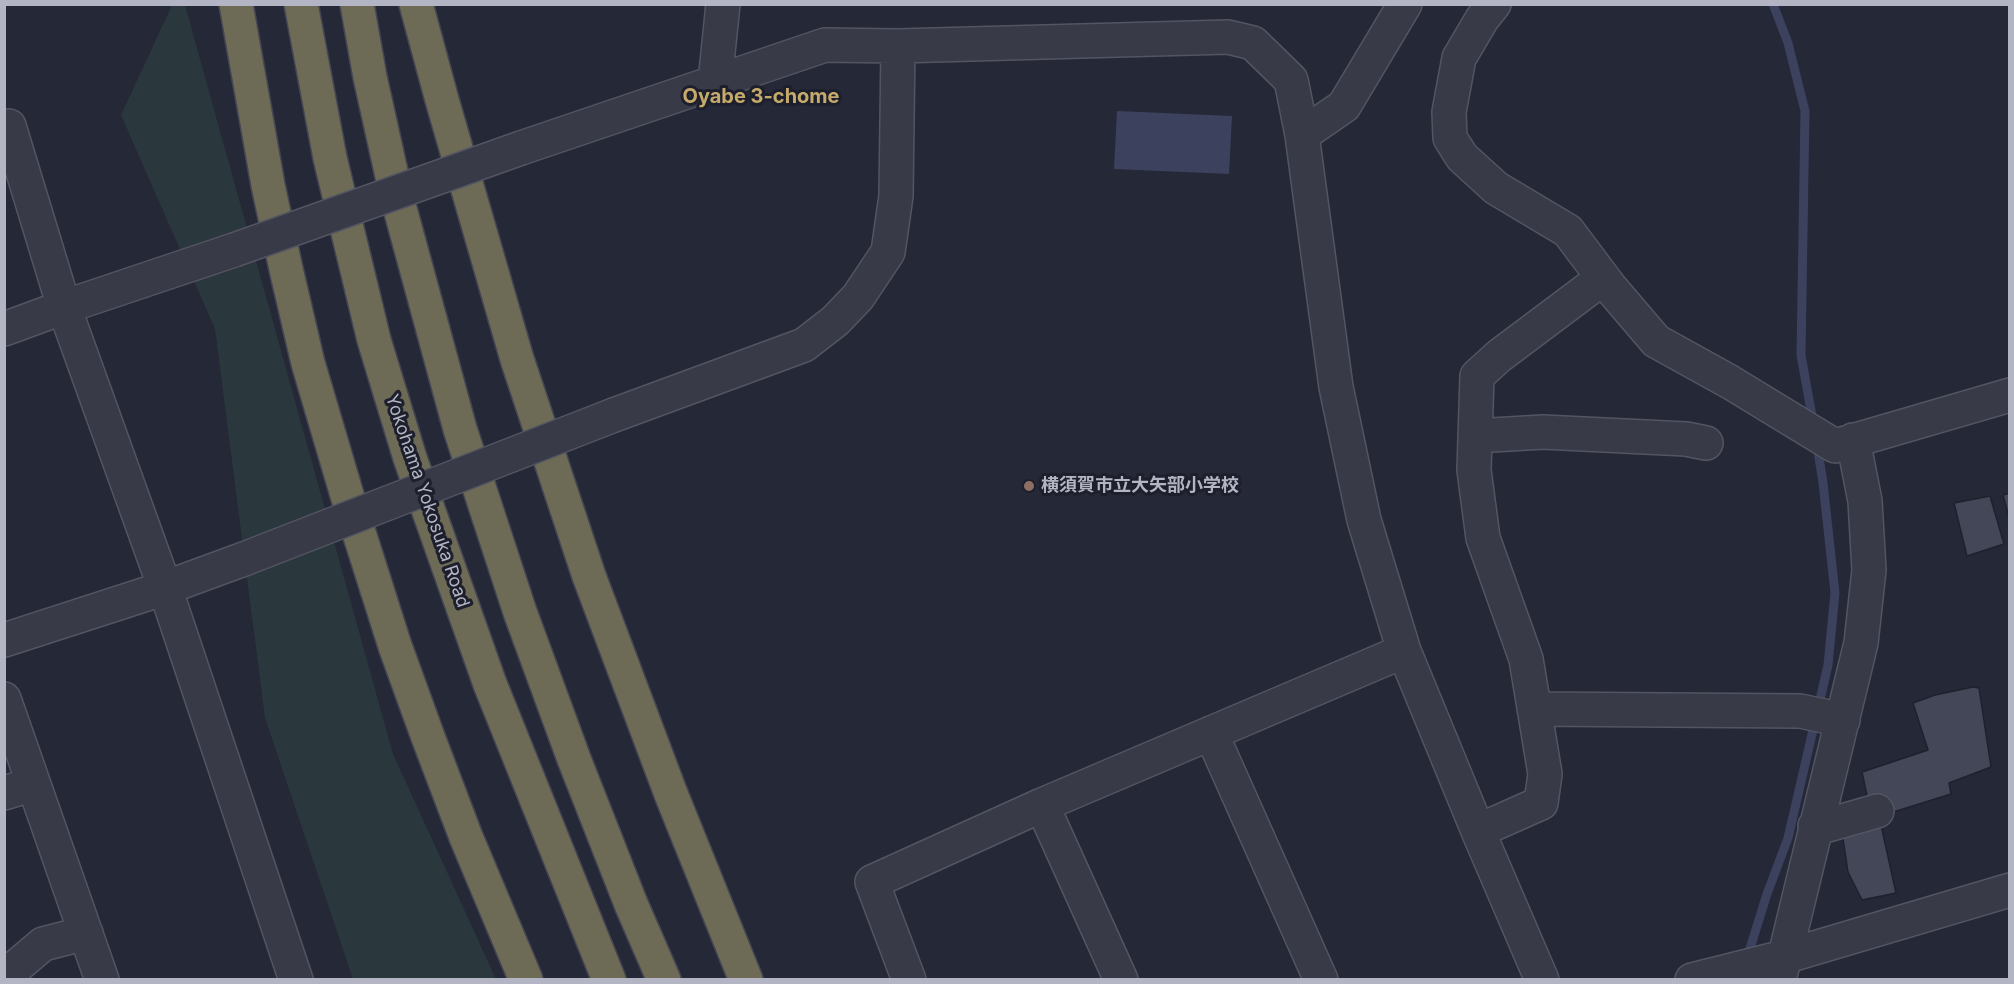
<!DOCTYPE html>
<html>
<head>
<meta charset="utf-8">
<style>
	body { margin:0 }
	#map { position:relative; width:2014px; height:984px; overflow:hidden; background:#252837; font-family:Inter,sans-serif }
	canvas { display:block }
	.frame { position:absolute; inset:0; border:6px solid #b3b5c4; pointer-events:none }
</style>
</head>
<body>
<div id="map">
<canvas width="2014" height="984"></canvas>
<div class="frame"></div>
</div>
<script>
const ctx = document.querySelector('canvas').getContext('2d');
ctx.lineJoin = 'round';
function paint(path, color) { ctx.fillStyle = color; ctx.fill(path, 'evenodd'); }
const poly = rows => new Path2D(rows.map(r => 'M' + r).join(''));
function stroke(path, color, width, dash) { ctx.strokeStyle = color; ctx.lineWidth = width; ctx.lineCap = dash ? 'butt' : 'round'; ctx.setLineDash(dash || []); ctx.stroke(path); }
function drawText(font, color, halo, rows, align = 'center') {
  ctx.font = font + ' Inter,"Noto Sans JP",sans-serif'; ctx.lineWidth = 6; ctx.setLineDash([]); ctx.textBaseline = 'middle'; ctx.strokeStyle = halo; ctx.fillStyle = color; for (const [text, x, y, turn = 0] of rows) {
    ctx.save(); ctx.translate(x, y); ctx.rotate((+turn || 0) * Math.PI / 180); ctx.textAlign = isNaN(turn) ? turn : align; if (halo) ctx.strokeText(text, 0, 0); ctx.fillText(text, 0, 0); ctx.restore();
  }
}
paint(poly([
	[172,5,185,5,393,754,496,979,353,979,265,718,215,329,121,115]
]), '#2a373c');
paint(poly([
	[1117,111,1232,116,1229,174,1114,169]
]), '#3c415e');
stroke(poly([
	[1773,4,1788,43,1805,111,1801,355,1813,422],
	[1747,958,1767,894,1788,838,1828,665,1835,593,1823,483,1817,445]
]), '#3c415e', 9);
const building = poly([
	[2010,493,2010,521,2003,495,2010,493],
	[1990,496,2004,544,1967,556,1954,503,1990,496],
	[1973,687,1979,688,1991,767,1949,783,1951,794,1887,814,1869,805,1862,772,1928,750,1913,703,1935,695,1973,687],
	[1881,825,1896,893,1862,900,1848,872,1842,832,1881,825]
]);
paint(building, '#444758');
stroke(building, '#1f212e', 1.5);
const minor = poly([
	[1494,4,1482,19,1459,58,1449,112,1450,138,1462,157,1496,188,1568,231,1610,287,1656,341,1730,382,1835,446,2010,395],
	[715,82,723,4],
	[4,127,9,126,64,307,165,588,296,980],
	[1302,135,1344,106,1405,4],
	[521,148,825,45,898,46,1228,37,1253,43,1291,80,1302,135,1336,387,1364,520,1404,651,1478,831,1542,980],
	[4,329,64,307,234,250],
	[614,415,804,345,835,321,858,297,888,252,896,196,898,46],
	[1475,436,1543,432,1686,439,1706,443],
	[4,640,165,588,244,559],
	[4,699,102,980],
	[1534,709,1800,711,1843,720],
	[1211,733,1321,980],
	[4,793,33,784],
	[1042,805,1121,980],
	[1815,826,1828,825,1877,811],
	[1478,831,1541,803,1545,774,1526,659,1483,538,1474,470,1477,376,1499,356,1603,278],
	[4,977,43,944,86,933],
	[909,980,872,882,1042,805,1404,651],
	[1692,980,1784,957,2010,890],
	[1779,980,1861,643,1869,570,1865,501,1853,440]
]);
const highway = poly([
	[236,4,268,185,286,269,308,363,347,495,395,646,428,737,466,837,526,980],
	[301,4,330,158,374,340,410,458,490,684,609,980],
	[357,4,370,77,396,194,460,429,520,612,574,759,631,904,664,980],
	[416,4,442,100,517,359,589,576,671,794,746,980]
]);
stroke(minor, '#535562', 36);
stroke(highway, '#434552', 36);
stroke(minor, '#383a48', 33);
stroke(highway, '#6d6a56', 33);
const minorBridge = poly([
	[234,250,521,148],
	[244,559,614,415]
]);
stroke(minorBridge, '#535562', 36, []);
stroke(minorBridge, '#383a48', 33);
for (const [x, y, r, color] of [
	[1029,486,6,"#8d6e63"]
]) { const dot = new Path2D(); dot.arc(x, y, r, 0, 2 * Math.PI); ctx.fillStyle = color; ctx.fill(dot); stroke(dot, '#1d1f2c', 2); }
drawText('bold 18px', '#b3b5c4', '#1d1f2c', [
	["横須賀市立大矢部小学校",1041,486]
], 'left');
drawText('18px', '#b3b5c4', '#1d1f2c', [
	["Yokohama Yokosuka Road",427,501,71]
]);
drawText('bold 20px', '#c5aa6c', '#1d1f2c', [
	["Oyabe 3-chome",761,97]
]);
</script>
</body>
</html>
